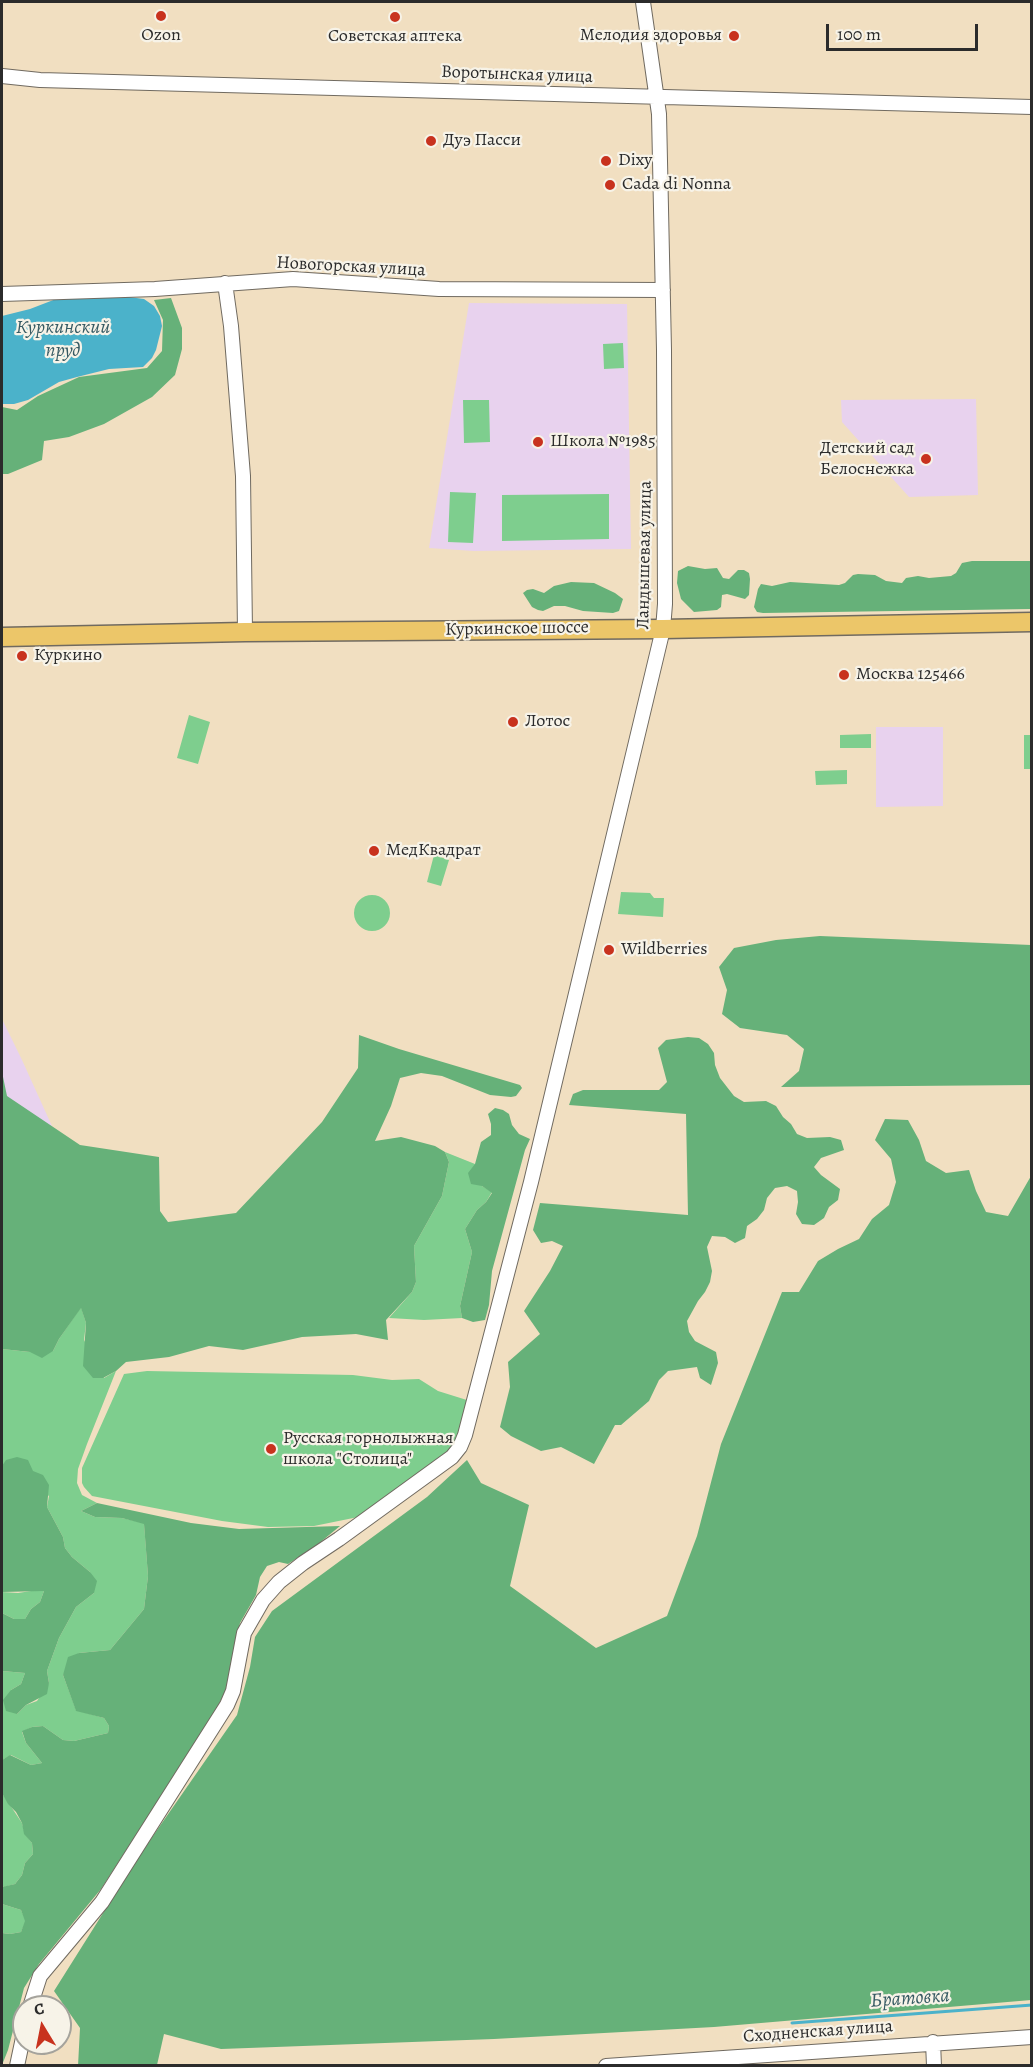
<!DOCTYPE html>
<html>
<head>
<meta charset="utf-8">
<style>
	body { margin:0 }
	#map { position:relative; width:1033px; height:2067px; overflow:hidden; background:#f1dfc1; font-family:Alegreya,serif }
	canvas { display:block }
	.frame { position:absolute; inset:0; border:3px solid #2b2b2b; pointer-events:none }
	.north { position:absolute; left:12px; top:1995px; width:60px; height:60px; box-sizing:border-box; background:#f7f3e8; border:2px solid #a5a39c; border-radius:50%; rotate:350deg; font-size:16px; font-weight:700; line-height:24px; text-align:center; color:#2b2b2b }
	.north::after { content:''; display:block; margin:auto; width:21px; height:27px; background:#c8321e; clip-path:polygon(50% 0,100% 100%,50% 72%,0 100%) }
	.scale { position:absolute; left:826px; top:24px; width:152px; height:27px; box-sizing:border-box; border:3px solid #2b2b2b; border-top:0; padding-left:8px; font-size:18px; line-height:21px; white-space:nowrap; color:#2b2b2b; -webkit-text-stroke:4px #f7f3e8; paint-order:stroke }
</style>
</head>
<body>
<div id="map">
<canvas width="1033" height="2067"></canvas>
<div class="frame"></div>
<div class="north">С</div>
<div class="scale">100 m</div>
</div>
<script>
const ctx = document.querySelector('canvas').getContext('2d');
ctx.lineJoin = 'round';
function paint(path, color) { ctx.fillStyle = color; ctx.fill(path, 'evenodd'); }
const poly = rows => new Path2D(rows.map(r => 'M' + r).join(''));
function stroke(path, color, width, dash) { ctx.strokeStyle = color; ctx.lineWidth = width; ctx.lineCap = dash ? 'butt' : 'round'; ctx.setLineDash(dash || []); ctx.stroke(path); }
function drawText(font, color, halo, rows, align = 'center') {
  ctx.font = font + ' Alegreya,serif'; ctx.lineWidth = 4.5; ctx.setLineDash([]); ctx.textBaseline = 'middle'; ctx.strokeStyle = halo; ctx.fillStyle = color; for (const [text, x, y, turn = 0] of rows) {
    ctx.save(); ctx.translate(x, y); ctx.rotate((+turn || 0) * Math.PI / 180); ctx.textAlign = isNaN(turn) ? turn : align; if (halo) ctx.strokeText(text, 0, 0); ctx.fillText(text, 0, 0); ctx.restore();
  }
}
paint(poly([
	[469,303,627,304,631,549,474,551,429,548],
	[976,399,978,495,909,497,842,422,841,400],
	[876,727,943,727,943,806,876,807],
	[2,1019,22,1060,61,1146,2,1148]
]), '#e8d2ee');
paint(poly([
	[623,343,624,368,604,369,603,344],
	[463,400,489,400,490,442,464,443],
	[450,492,476,493,473,543,448,542],
	[609,494,609,539,502,541,502,495],
	[189,715,210,722,198,764,177,758],
	[871,734,871,748,840,748,840,735],
	[1024,735,1031,735,1031,769,1024,769],
	[847,770,847,784,816,785,815,771],
	[434,855,449,860,441,886,427,882],
	[621,892,650,893,654,898,664,898,663,917,618,914],
	'354 913a18 18 0 1 1 36 0a18 18 0 1 1-36 0Z',
	[445,1152,475,1164,482,1186,492,1192,486,1202,477,1210,465,1229,472,1252,460,1306,462,1318,424,1320,389,1318,412,1292,416,1282,414,1246,442,1196,449,1162],
	[81,1307,86,1323,84,1340,104,1378,116,1371,87,1444,78,1469,77,1483,82,1495,97,1503,81,1511,95,1517,122,1518,144,1523,148,1576,144,1609,110,1650,79,1653,63,1675,76,1710,104,1718,109,1726,108,1733,74,1741,63,1740,43,1726,32,1727,22,1732,26,1743,42,1763,31,1765,11,1755,2,1760,2,1671,25,1673,21,1684,11,1690,17,1714,26,1705,37,1701,49,1683,47,1671,59,1638,76,1607,94,1593,90,1572,72,1557,65,1548,63,1537,47,1507,49,1496,2,1466,2,1349,30,1352,53,1351,59,1339],
	[147,1371,353,1375,392,1380,419,1379,438,1391,470,1401,456,1443,446,1455,368,1515,314,1526,268,1527,222,1521,92,1496,84,1487,82,1483,82,1468,124,1374],
	[31,1591,44,1591,40,1602,31,1609,25,1619,14,1619,2,1613,2,1592,18,1593],
	[2,1793,22,1823,25,1834,32,1843,33,1854,25,1863,22,1875,15,1884,4,1887,2,1886],
	[2,1904,21,1910,26,1921,21,1932,10,1934,2,1933]
]), '#7ece8e');
paint(poly([
	[171,298,182,328,182,349,175,375,152,397,104,424,69,437,44,441,42,460,8,474,2,474,2,407,17,410,38,396,79,377,147,368,162,351,163,320,154,300],
	[972,561,1031,561,1031,609,763,613,757,612,754,607,758,589,761,584,772,586,790,582,839,585,845,583,853,575,858,574,875,575,886,581,902,583,906,578,918,576,929,578,951,576,956,573,962,563],
	[688,566,705,569,717,568,723,578,729,579,738,570,744,570,749,573,750,579,749,595,745,599,727,594,722,595,721,607,717,610,694,612,681,599,677,583,678,571],
	[571,582,594,583,615,593,623,599,619,611,613,613,583,611,565,606,554,606,543,611,538,610,532,607,523,593,527,590,533,589,544,593,554,586],
	[820,936,1031,945,1031,1085,781,1087,799,1071,804,1049,787,1035,740,1028,722,1014,727,990,719,967,734,948,776,940],
	[359,1035,399,1049,520,1085,522,1088,516,1096,511,1097,490,1095,442,1076,421,1073,400,1078,391,1106,375,1141,401,1137,435,1146,445,1152,449,1162,442,1196,414,1246,416,1282,412,1292,386,1320,388,1340,356,1334,302,1337,243,1350,209,1346,169,1357,126,1362,116,1371,103,1378,93,1378,83,1366,86,1323,81,1308,59,1339,53,1351,42,1358,30,1352,2,1349,2,1072,7,1096,80,1145,159,1157,160,1211,168,1222,236,1213,322,1122,358,1068],
	[688,1037,699,1038,708,1044,714,1053,715,1065,720,1078,734,1096,744,1102,766,1101,776,1106,783,1117,791,1124,797,1134,807,1138,830,1137,841,1140,844,1150,821,1158,814,1167,821,1175,840,1189,838,1200,829,1207,824,1218,814,1225,802,1224,796,1214,798,1202,797,1191,787,1186,775,1188,767,1198,764,1210,757,1219,747,1226,745,1238,735,1243,725,1237,712,1236,707,1247,712,1271,710,1282,705,1292,698,1301,687,1321,689,1332,695,1341,716,1352,718,1363,711,1385,700,1378,697,1367,668,1371,659,1380,649,1401,621,1425,615,1425,594,1464,561,1447,541,1451,511,1436,500,1427,510,1387,508,1362,540,1334,524,1311,550,1271,563,1246,552,1241,541,1243,533,1230,540,1203,688,1215,686,1114,569,1105,573,1094,583,1090,659,1090,667,1082,658,1048,666,1040],
	[495,1108,503,1110,509,1114,512,1125,519,1134,530,1139,525,1150,492,1271,489,1305,485,1320,473,1322,462,1318,460,1306,472,1252,465,1229,477,1210,486,1202,492,1193,482,1186,471,1184,468,1173,475,1164,481,1142,491,1135,491,1124,488,1114],
	[885,1119,908,1120,919,1140,926,1161,946,1173,969,1170,976,1191,986,1212,1008,1216,1031,1176,1031,2000,714,2027,494,2039,221,2049,164,2034,157,2065,78,2066,80,2028,54,1991,139,1856,237,1715,250,1667,255,1637,272,1611,427,1497,467,1460,481,1483,529,1505,510,1586,596,1648,667,1616,697,1536,721,1444,782,1292,799,1292,818,1261,838,1249,859,1239,872,1219,889,1205,896,1182,891,1159,875,1140],
	[17,1457,28,1460,33,1471,43,1475,49,1485,47,1507,63,1537,65,1548,72,1557,90,1572,97,1581,94,1593,76,1607,59,1638,47,1671,49,1683,47,1694,26,1705,17,1714,6,1711,3,1700,11,1690,21,1684,25,1673,2,1671,2,1613,14,1619,25,1619,31,1609,40,1602,44,1591,2,1592,2,1466,6,1460],
	[97,1503,191,1523,239,1529,340,1526,317,1545,288,1564,279,1562,267,1566,260,1577,256,1595,240,1623,227,1688,213,1716,101,1889,39,1964,24,1988,8,2050,2,2065,2,1933,10,1934,21,1932,25,1921,21,1910,2,1904,2,1887,15,1884,22,1875,25,1863,33,1854,32,1843,24,1834,22,1823,16,1812,8,1804,2,1793,2,1760,10,1755,31,1765,42,1763,26,1743,22,1731,32,1727,43,1726,63,1740,74,1741,108,1733,109,1726,104,1718,76,1711,63,1675,68,1657,79,1653,110,1650,144,1609,148,1576,144,1524,122,1518,95,1517,81,1511]
]), '#66b179');
paint(poly([
	[121,296,144,299,154,306,160,316,162,326,156,350,152,358,143,367,109,369,77,377,59,382,28,400,14,404,2,404,2,316,30,309,56,299,78,297]
]), '#4bb2ca');
stroke(poly([
	[792,2023,1032,2005]
]), '#4bb2ca', 3);
const minor = poly([
	[2,76,40,80,1032,107],
	[225,283,231,326,243,476,245,632],
	[2,294,155,289,293,279,439,289,663,290],
	[30,2007,40,1976,102,1902,227,1705,233,1691,244,1633,263,1600,279,1582,303,1563,339,1539,452,1457,460,1447,465,1435,531,1182,663,629,665,604,664,350,659,114,643,2],
	[933,2042,934,2066],
	[17,2066,24,2033],
	[606,2066,1032,2037]
]);
const major = poly([
	[2,637,245,632,663,629,1032,622]
]);
stroke(minor, '#706a60', 16);
stroke(major, '#706a60', 21);
stroke(minor, '#fff', 14);
stroke(major, '#ecc669', 18);
for (const [x, y, r, color] of [
	[161,16,6,"#c8321e"],
	[395,17,6,"#c8321e"],
	[734,36,6,"#c8321e"],
	[431,141,6,"#c8321e"],
	[606,161,6,"#c8321e"],
	[610,185,6,"#c8321e"],
	[538,442,6,"#c8321e"],
	[926,459,6,"#c8321e"],
	[22,656,6,"#c8321e"],
	[844,675,6,"#c8321e"],
	[513,722,6,"#c8321e"],
	[374,851,6,"#c8321e"],
	[609,950,6,"#c8321e"],
	[271,1449,6,"#c8321e"]
]) { const dot = new Path2D(); dot.arc(x, y, r, 0, 2 * Math.PI); ctx.fillStyle = color; ctx.fill(dot); stroke(dot, '#f7f3e8', 2); }
drawText('18px', '#2b2b2b', '#f7f3e8', [
	["Ozon",161,36,"center"],
	["Мелодия здоровья",722,36,"right"],
	["Советская аптека",395,37,"center"],
	["Дуэ Пасси",443,141],
	["Dixy",618,161],
	["Cada di Nonna",622,185],
	["Школа №1985",550,442],
	["Детский сад",914,449,"right"],
	["Белоснежка",914,470,"right"],
	["Куркино",34,656],
	["Москва 125466",856,675],
	["Лотос",525,722],
	["МедКвадрат",386,851],
	["Wildberries",621,950],
	["Русская горнолыжная",283,1439],
	["школа \"Столица\"",283,1460]
], 'left');
drawText('18px', '#2b2b2b', '#f7f3e8', [
	["Воротынская улица",517,75,2],
	["Новогорская улица",351,267,3],
	["Ландышевая улица",645,555,-89],
	["Куркинское шоссе",517,629,-1],
	["Сходненская улица",818,2032,-4]
]);
drawText('italic 20px', '#365a63', '#f7f3e8', [
	["Куркинский",63,328],
	["пруд",63,351],
	["Братовка",910,1999,-4]
]);
</script>
</body>
</html>
